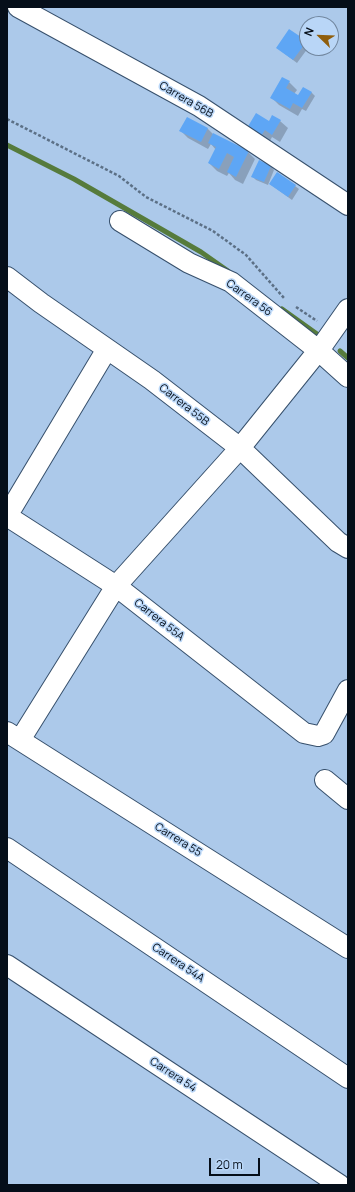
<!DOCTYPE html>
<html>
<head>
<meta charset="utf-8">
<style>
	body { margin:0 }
	#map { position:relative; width:355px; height:1192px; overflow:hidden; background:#acc9ea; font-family:Manrope,sans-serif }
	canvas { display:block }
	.frame { position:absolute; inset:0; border:8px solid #050e19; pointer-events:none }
	.north { position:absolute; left:299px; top:16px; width:40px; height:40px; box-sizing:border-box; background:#b9d6f7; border:1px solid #71869e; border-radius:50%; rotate:293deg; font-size:11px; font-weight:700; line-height:16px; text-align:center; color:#050e19 }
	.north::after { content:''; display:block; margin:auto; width:14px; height:18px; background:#905e0c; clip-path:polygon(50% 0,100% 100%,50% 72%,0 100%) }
	.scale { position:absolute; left:209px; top:1158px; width:51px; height:18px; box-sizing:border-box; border:2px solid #050e19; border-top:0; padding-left:5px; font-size:12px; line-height:14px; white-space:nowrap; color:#050e19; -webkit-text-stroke:3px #b9d6f7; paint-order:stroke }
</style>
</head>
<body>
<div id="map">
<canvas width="355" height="1192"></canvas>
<div class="frame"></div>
<div class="north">N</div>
<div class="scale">20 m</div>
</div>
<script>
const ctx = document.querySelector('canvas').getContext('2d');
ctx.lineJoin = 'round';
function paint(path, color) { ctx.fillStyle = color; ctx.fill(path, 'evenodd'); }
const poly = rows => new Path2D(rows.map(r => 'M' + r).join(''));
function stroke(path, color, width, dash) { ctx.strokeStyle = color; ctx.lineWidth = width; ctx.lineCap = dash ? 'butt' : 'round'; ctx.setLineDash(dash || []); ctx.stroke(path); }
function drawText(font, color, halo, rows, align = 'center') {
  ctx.font = font + ' Manrope,sans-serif'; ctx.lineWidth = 3; ctx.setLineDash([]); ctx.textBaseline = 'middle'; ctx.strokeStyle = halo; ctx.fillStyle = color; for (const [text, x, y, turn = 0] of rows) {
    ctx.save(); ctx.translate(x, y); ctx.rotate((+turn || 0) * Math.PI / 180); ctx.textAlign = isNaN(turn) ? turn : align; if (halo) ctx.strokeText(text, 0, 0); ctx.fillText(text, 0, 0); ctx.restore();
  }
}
paint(poly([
	[306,42,308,48,297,63,281,51],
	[289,82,297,90,294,94,298,96,311,92,315,96,306,111,302,109,298,116,279,105,271,97],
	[280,121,288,128,280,142,272,137,269,143,256,136,269,122],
	[207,128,214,135,248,152,255,159,243,184,235,180,229,173,227,176,217,171,209,163,216,150,211,144,208,149,188,138,181,131],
	[271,166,274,170,268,185,256,180,252,176],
	[278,173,299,189,292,200,270,184]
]), '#0003');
stroke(poly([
	[7,145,74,179,201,252,228,271],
	[282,309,317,334],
	[340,351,348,358]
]), '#567b3c', 5);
paint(poly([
	[289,29,307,41,293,60,276,48],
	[282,77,290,81,286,88,298,95,303,87,312,92,302,108,293,103,290,109,270,98],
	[256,113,269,121,272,115,281,120,272,135,265,130,261,136,247,128],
	[187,117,208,128,201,142,179,131],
	[213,133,249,151,236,177,227,172,234,157,227,153,219,169,208,163,216,147,208,143],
	[259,160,271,166,264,182,251,177],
	[277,172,296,185,288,197,269,184]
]), '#5ea6f5');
const minor = poly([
	[18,7,199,106,348,205],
	[120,221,189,263,231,282,318,350,348,377],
	[7,277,41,303,152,380,240,448,338,542,348,548],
	[107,349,7,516,116,586,304,733,318,736,324,734,348,690],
	[7,732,348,948],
	[20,740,116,586,240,448,322,346,348,309],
	[325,780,348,799],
	[7,848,348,1078],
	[7,965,340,1185]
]);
stroke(minor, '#37506c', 22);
stroke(poly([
	[7,119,119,176,146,197,213,231,246,255,284,298],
	[296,307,317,321]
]), '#5c7086', 2.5, [3, 2]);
stroke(minor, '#fff', 20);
drawText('11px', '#050e19', '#b9d6f7', [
	["Carrera 56B",186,100,30],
	["Carrera 56",249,298,36],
	["Carrera 55B",184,405,38],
	["Carrera 55A",159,620,38],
	["Carrera 55",178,840,32],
	["Carrera 54A",178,963,34],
	["Carrera 54",173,1075,33]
]);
</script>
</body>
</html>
